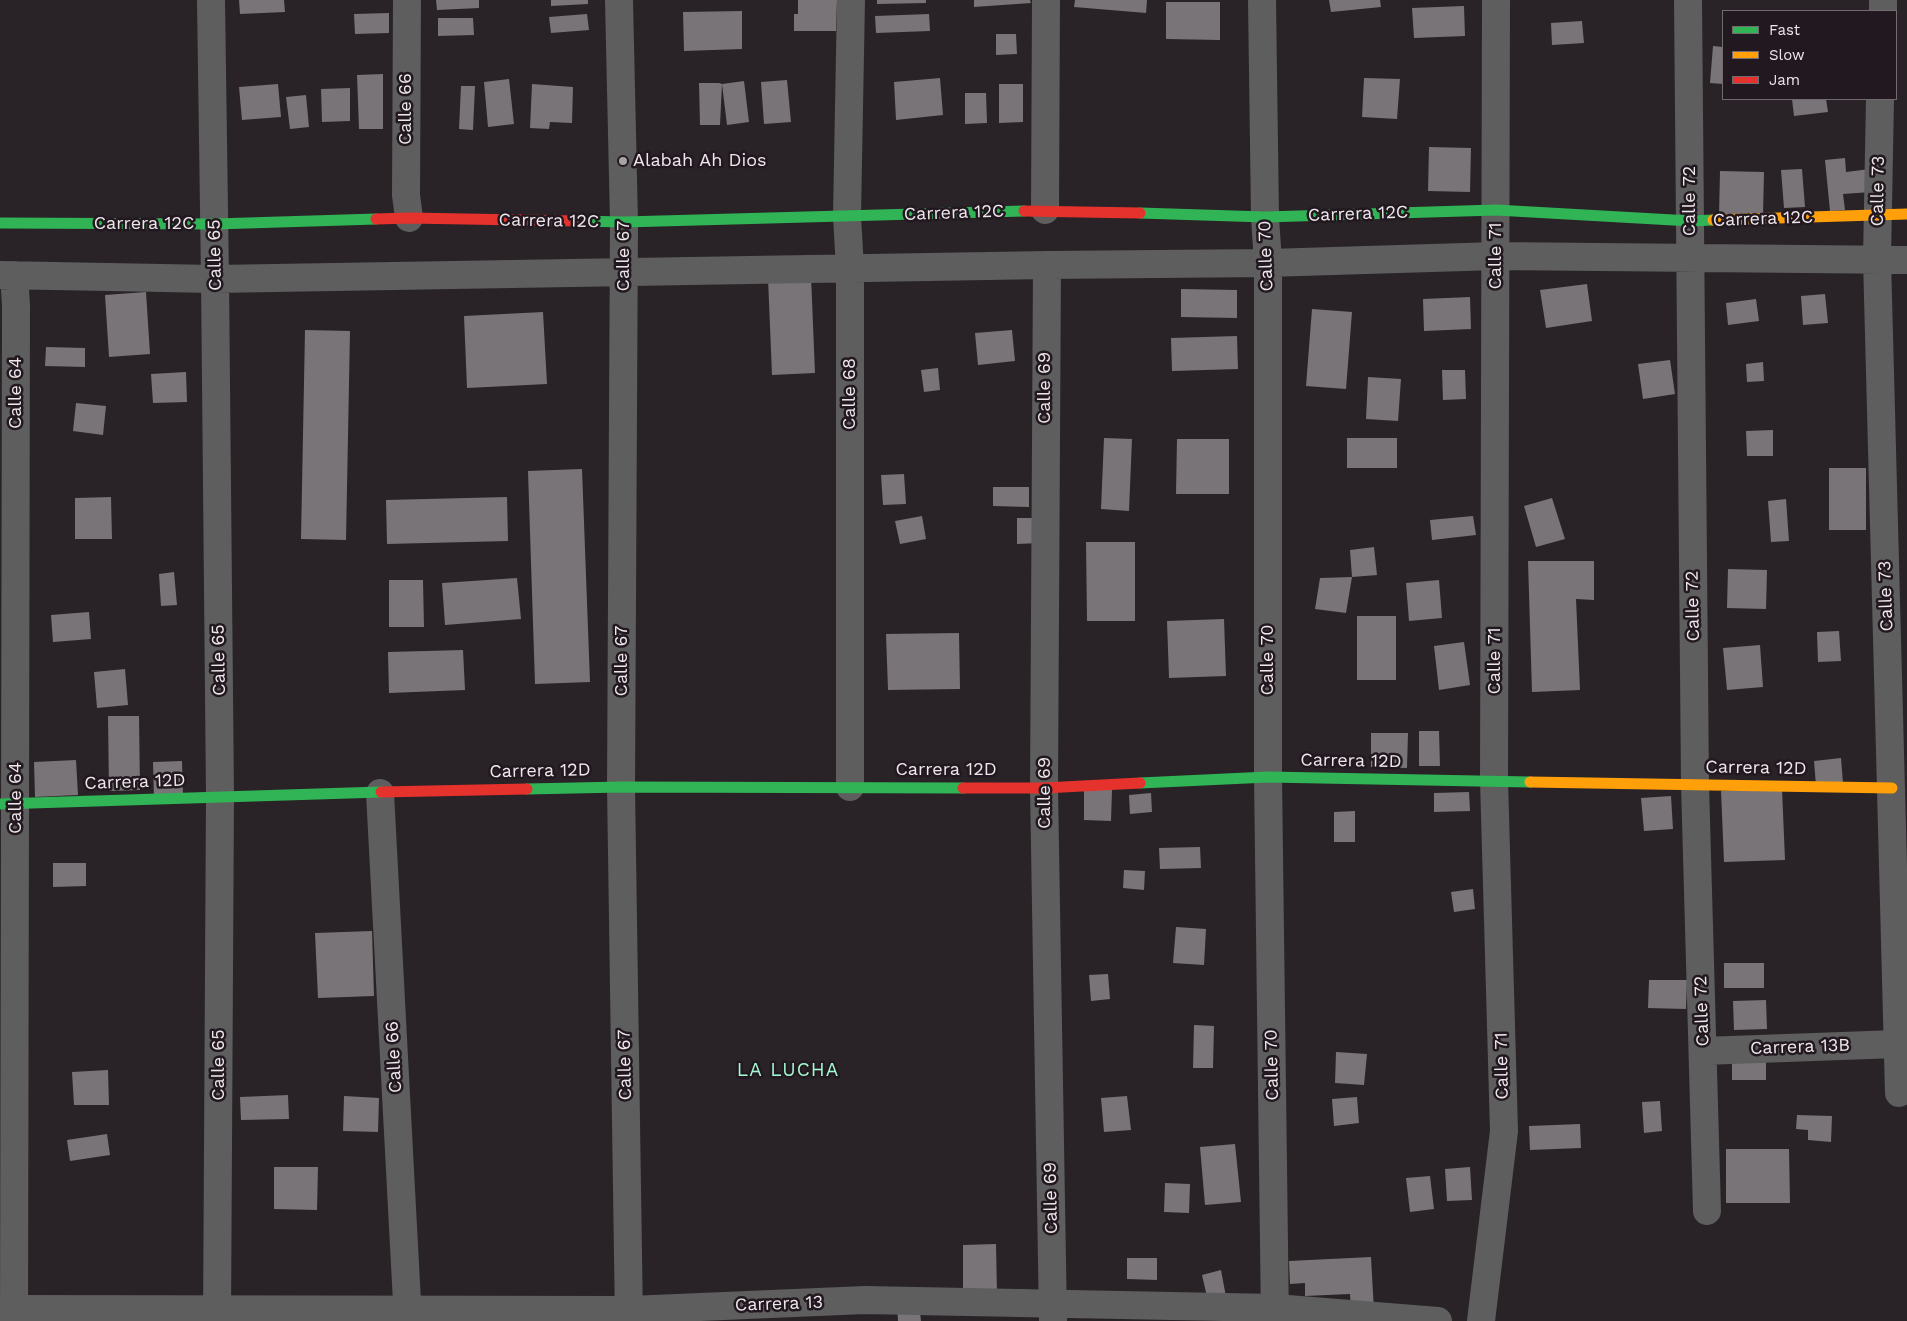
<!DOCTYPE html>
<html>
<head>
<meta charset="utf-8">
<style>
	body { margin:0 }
	#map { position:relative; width:1907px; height:1321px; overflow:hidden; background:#292327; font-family:"Work Sans",sans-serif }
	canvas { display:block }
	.legend { position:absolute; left:1722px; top:10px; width:175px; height:90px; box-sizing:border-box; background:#22181f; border:1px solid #736a71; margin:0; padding:6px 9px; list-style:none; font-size:15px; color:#ede6eb }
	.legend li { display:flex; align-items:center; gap:10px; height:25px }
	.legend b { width:25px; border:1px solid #736a71 }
</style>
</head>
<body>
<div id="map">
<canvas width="1907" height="1321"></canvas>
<ul class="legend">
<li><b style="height:6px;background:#30b455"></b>Fast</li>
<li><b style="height:6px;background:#ff9f0a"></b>Slow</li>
<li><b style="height:6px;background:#e5322d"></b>Jam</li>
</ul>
</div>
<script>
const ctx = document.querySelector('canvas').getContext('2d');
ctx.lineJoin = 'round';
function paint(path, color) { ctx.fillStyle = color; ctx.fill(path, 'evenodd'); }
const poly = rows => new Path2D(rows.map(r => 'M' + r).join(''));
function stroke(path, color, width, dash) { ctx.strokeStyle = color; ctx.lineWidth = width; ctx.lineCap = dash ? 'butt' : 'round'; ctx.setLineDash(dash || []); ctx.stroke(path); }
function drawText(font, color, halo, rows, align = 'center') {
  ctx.font = font + ' "Work Sans",sans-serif'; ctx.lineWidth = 5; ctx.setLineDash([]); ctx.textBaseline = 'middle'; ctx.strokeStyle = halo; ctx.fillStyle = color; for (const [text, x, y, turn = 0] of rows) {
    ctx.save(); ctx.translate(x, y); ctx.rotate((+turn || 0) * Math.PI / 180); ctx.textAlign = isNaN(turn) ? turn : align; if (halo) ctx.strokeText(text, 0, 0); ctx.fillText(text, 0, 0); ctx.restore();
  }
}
paint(poly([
	[239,0,284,0,285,12,240,14],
	[436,0,479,0,479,8,437,10],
	[551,0,588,0,588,4,551,6],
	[798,0,837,0,836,31,794,31,794,14,798,14],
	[877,0,926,0,926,3,877,4],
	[974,0,1030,0,1031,3,974,7],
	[1075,0,1147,0,1146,13,1074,7],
	[1329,0,1380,0,1381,7,1331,12],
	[1166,2,1220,2,1220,40,1166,39],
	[1464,6,1465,36,1414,38,1412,8],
	[742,11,742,49,684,51,683,12],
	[389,13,389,33,355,34,354,14],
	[587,14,589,30,551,33,549,17],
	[929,14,930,31,876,33,875,16],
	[438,18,473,18,474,35,438,36],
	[1582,21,1584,43,1552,45,1551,23],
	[996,34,1016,34,1017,54,996,55],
	[1713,46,1723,47,1723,84,1710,83],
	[383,74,383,129,359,129,357,75],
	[940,78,943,115,896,120,894,82],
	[1364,78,1400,79,1397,119,1362,117],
	[509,79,514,124,488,127,484,82],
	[787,80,791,122,764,124,761,82],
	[744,81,749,122,727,125,722,84],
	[699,83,719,83,722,84,720,125,700,125],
	[278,84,281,117,242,120,239,87],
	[532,84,573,87,572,123,550,122,549,129,530,128],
	[999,84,1023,84,1023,122,999,123],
	[461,86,475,86,473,130,459,129],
	[350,88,350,121,322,122,321,89],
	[965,93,986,93,987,123,965,124],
	[306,95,309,127,290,129,286,97],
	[1792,99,1826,99,1828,112,1794,116],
	[1429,147,1471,148,1470,192,1428,191],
	[1845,158,1846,172,1870,169,1871,192,1843,194,1845,210,1830,211,1825,160],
	[1802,169,1805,207,1784,208,1781,170],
	[1720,171,1764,172,1763,216,1719,216],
	[811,276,815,373,772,375,768,278],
	[1587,284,1592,321,1546,328,1540,290],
	[1181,289,1237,290,1237,318,1181,317],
	[146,292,150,354,109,357,105,295],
	[1825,294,1828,323,1803,325,1801,296],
	[1470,297,1471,329,1424,331,1423,299],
	[1756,299,1759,321,1728,325,1726,303],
	[1312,309,1352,312,1346,389,1306,386],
	[543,312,547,384,467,388,464,316],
	[305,330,350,331,346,540,301,539],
	[1012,330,1015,361,978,365,975,333],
	[1237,336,1238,369,1172,371,1171,338],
	[46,347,85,348,85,367,45,366],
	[1670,360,1675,394,1643,399,1638,364],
	[1763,362,1764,381,1747,382,1746,364],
	[938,368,940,390,924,392,921,370],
	[1442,370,1465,370,1466,399,1443,400],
	[186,372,187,402,153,403,151,374],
	[1368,377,1401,379,1398,421,1366,419],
	[76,403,106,406,103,435,73,431],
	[1773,430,1773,456,1747,456,1746,431],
	[1104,438,1132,439,1129,511,1101,509],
	[1347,438,1397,438,1397,468,1347,468],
	[1177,439,1229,439,1229,494,1176,494],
	[1829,468,1866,468,1866,530,1829,530],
	[582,469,590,682,535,684,528,471],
	[904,474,906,504,883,505,881,475],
	[993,487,1029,487,1029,507,993,506],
	[111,497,112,539,75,539,75,498],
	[507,497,508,541,387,544,386,500],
	[1552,498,1565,539,1536,547,1524,506],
	[1786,499,1789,541,1771,542,1768,501],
	[922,516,926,539,900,544,895,521],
	[1473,516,1476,535,1432,540,1430,520],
	[1017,518,1040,518,1040,543,1017,544],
	[1086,542,1135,542,1135,621,1087,621],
	[1374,547,1377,575,1352,577,1346,613,1315,609,1320,578,1352,577,1350,550],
	[1528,561,1594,561,1594,600,1576,599,1580,690,1532,692],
	[1728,569,1767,570,1766,609,1727,608],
	[174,572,177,605,161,606,159,574],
	[517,578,521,619,445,625,442,583],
	[389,580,423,580,424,627,389,627],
	[1439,580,1442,618,1409,621,1406,583],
	[89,612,91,639,53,642,51,615],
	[1357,616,1396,616,1396,680,1357,680],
	[1224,619,1226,676,1169,678,1167,621],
	[1839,631,1841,661,1818,662,1817,632],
	[959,633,960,689,888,690,886,634],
	[1464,642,1470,685,1439,690,1434,646],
	[1760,645,1763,687,1727,690,1723,648],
	[463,650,465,690,389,693,388,652],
	[125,669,128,705,97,708,94,672],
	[108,716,139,716,140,790,109,791],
	[1419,731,1439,731,1440,766,1419,766],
	[1371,733,1408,733,1407,768,1371,767],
	[1841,758,1843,783,1816,786,1814,761],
	[76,760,78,795,35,797,34,762],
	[182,761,183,797,154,798,153,762],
	[1782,789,1785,860,1724,862,1721,791],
	[1084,790,1112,790,1111,821,1084,820],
	[1469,792,1470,811,1434,812,1434,793],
	[1151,793,1152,812,1130,814,1129,795],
	[1671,796,1673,829,1644,831,1641,798],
	[1355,811,1355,842,1334,842,1334,812],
	[1200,847,1201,868,1160,869,1159,848],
	[53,863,86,863,86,886,53,887],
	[1124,870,1145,871,1144,890,1123,888],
	[1473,889,1475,909,1454,912,1451,892],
	[1176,927,1206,929,1204,965,1173,963],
	[372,931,374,996,318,998,315,933],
	[1724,963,1764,963,1764,988,1724,988],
	[1108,974,1110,999,1091,1001,1089,975],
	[1649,980,1687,980,1686,1009,1648,1008],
	[1766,1000,1767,1029,1734,1030,1733,1001],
	[1194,1025,1214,1026,1213,1068,1193,1068],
	[1336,1052,1367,1054,1364,1085,1335,1083],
	[1732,1053,1766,1054,1766,1080,1732,1080],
	[108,1070,109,1105,74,1105,72,1072],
	[288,1095,289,1119,241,1120,240,1097],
	[344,1096,379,1098,378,1132,343,1131],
	[1127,1096,1131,1130,1104,1132,1101,1098],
	[1357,1097,1359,1123,1334,1126,1332,1099],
	[1660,1101,1662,1131,1644,1133,1642,1102],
	[1797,1115,1832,1116,1831,1142,1808,1140,1808,1130,1796,1129],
	[1580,1124,1581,1148,1530,1150,1529,1126],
	[107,1134,110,1155,70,1161,67,1140],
	[1235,1144,1241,1202,1205,1205,1200,1147],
	[1726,1149,1789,1149,1790,1203,1726,1203],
	[274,1167,318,1167,317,1210,274,1209],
	[1470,1167,1472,1200,1447,1201,1445,1169],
	[1430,1176,1434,1209,1410,1212,1406,1178],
	[1165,1183,1190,1184,1189,1213,1164,1212],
	[996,1244,997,1294,963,1294,963,1245],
	[1371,1257,1374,1311,1351,1312,1350,1294,1305,1296,1305,1283,1290,1284,1289,1261],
	[1127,1258,1157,1258,1157,1280,1127,1279],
	[1221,1270,1226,1297,1208,1301,1202,1275],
	[919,1303,921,1321,898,1321,897,1305]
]), '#797477');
stroke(poly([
	[211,0,215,279,220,796,217,1321],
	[407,0,406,195,409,218],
	[619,0,624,222,621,787,629,1321],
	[1262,0,1265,217,1268,263,1268,777,1275,1321],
	[1688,0,1695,784,1707,1211],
	[1883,11,1883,0],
	[1880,99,1877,259,1899,1093],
	[1045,210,1046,0],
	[1047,265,1044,788,1053,1320],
	[0,275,215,279,1047,265,1268,263,1497,256,1907,260],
	[14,275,16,305,14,1321],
	[850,787,850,269,847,216,851,0],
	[380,793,408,1321],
	[1703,1051,1897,1044],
	[0,1309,630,1310,865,1300,1275,1308,1438,1321],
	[1481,1321,1504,1131,1494,780,1496,0]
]), '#5d5e5d', 28);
stroke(poly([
	[1140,213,1265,217,1496,210,1691,221,1713,220],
	[578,221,624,222,1024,211],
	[0,223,215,224,376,219],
	[1140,783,1268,777,1530,782],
	[527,789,621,787,963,788],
	[0,804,381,792]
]), '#30b455', 11);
stroke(poly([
	[1713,220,1907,214],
	[1530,782,1892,788]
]), '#ff9f0a', 11);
stroke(poly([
	[1024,211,1140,213],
	[376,219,409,218,578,221],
	[963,788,1044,788,1140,783],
	[381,792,527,789]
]), '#e5322d', 11);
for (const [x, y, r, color] of [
	[623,161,5,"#a8a2a6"]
]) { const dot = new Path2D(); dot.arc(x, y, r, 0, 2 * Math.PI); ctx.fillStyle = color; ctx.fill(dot); stroke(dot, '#22181f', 2); }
drawText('18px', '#ede6eb', '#22181f', [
	["Calle 66",406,109,-90],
	["Calle 73",1878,191,-89],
	["Calle 72",1690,201,-90],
	["Carrera 12C",954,213,-2],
	["Carrera 12C",1358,214,-2],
	["Carrera 12C",1763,219,-2],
	["Carrera 12C",549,221,1],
	["Carrera 12C",144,224],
	["Calle 65",215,255,-91],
	["Calle 67",624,256,-90],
	["Calle 70",1266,256,-92],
	["Calle 71",1496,256,-90],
	["Calle 69",1045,388,-90],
	["Calle 64",16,393,-90],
	["Calle 68",850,394,-90],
	["Calle 73",1886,596,-92],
	["Calle 72",1693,606,-91],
	["Calle 65",219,660,-91],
	["Calle 70",1268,660,-90],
	["Calle 67",622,661,-90],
	["Calle 71",1495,661,-90],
	["Carrera 12D",1351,761,1],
	["Carrera 12D",1756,768,1],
	["Carrera 12D",946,770],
	["Carrera 12D",540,771,-1],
	["Carrera 12D",135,782,-2],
	["Calle 69",1045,793,-90],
	["Calle 64",16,798,-90],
	["Calle 72",1702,1011,-92],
	["Carrera 13B",1800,1047,-2],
	["Calle 66",394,1057,-93],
	["Calle 65",219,1065,-90],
	["Calle 67",625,1065,-91],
	["Calle 70",1272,1065,-91],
	["Calle 71",1502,1066,-91],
	["Calle 69",1051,1198,-91],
	["Carrera 13",779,1304,-2]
]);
drawText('18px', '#ede6eb', '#22181f', [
	["Alabah Ah Dios",633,161]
], 'left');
ctx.letterSpacing = '1px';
drawText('19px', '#a3f9d0', '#22181f', [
	["LA LUCHA",788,1070]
]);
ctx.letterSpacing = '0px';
</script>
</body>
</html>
